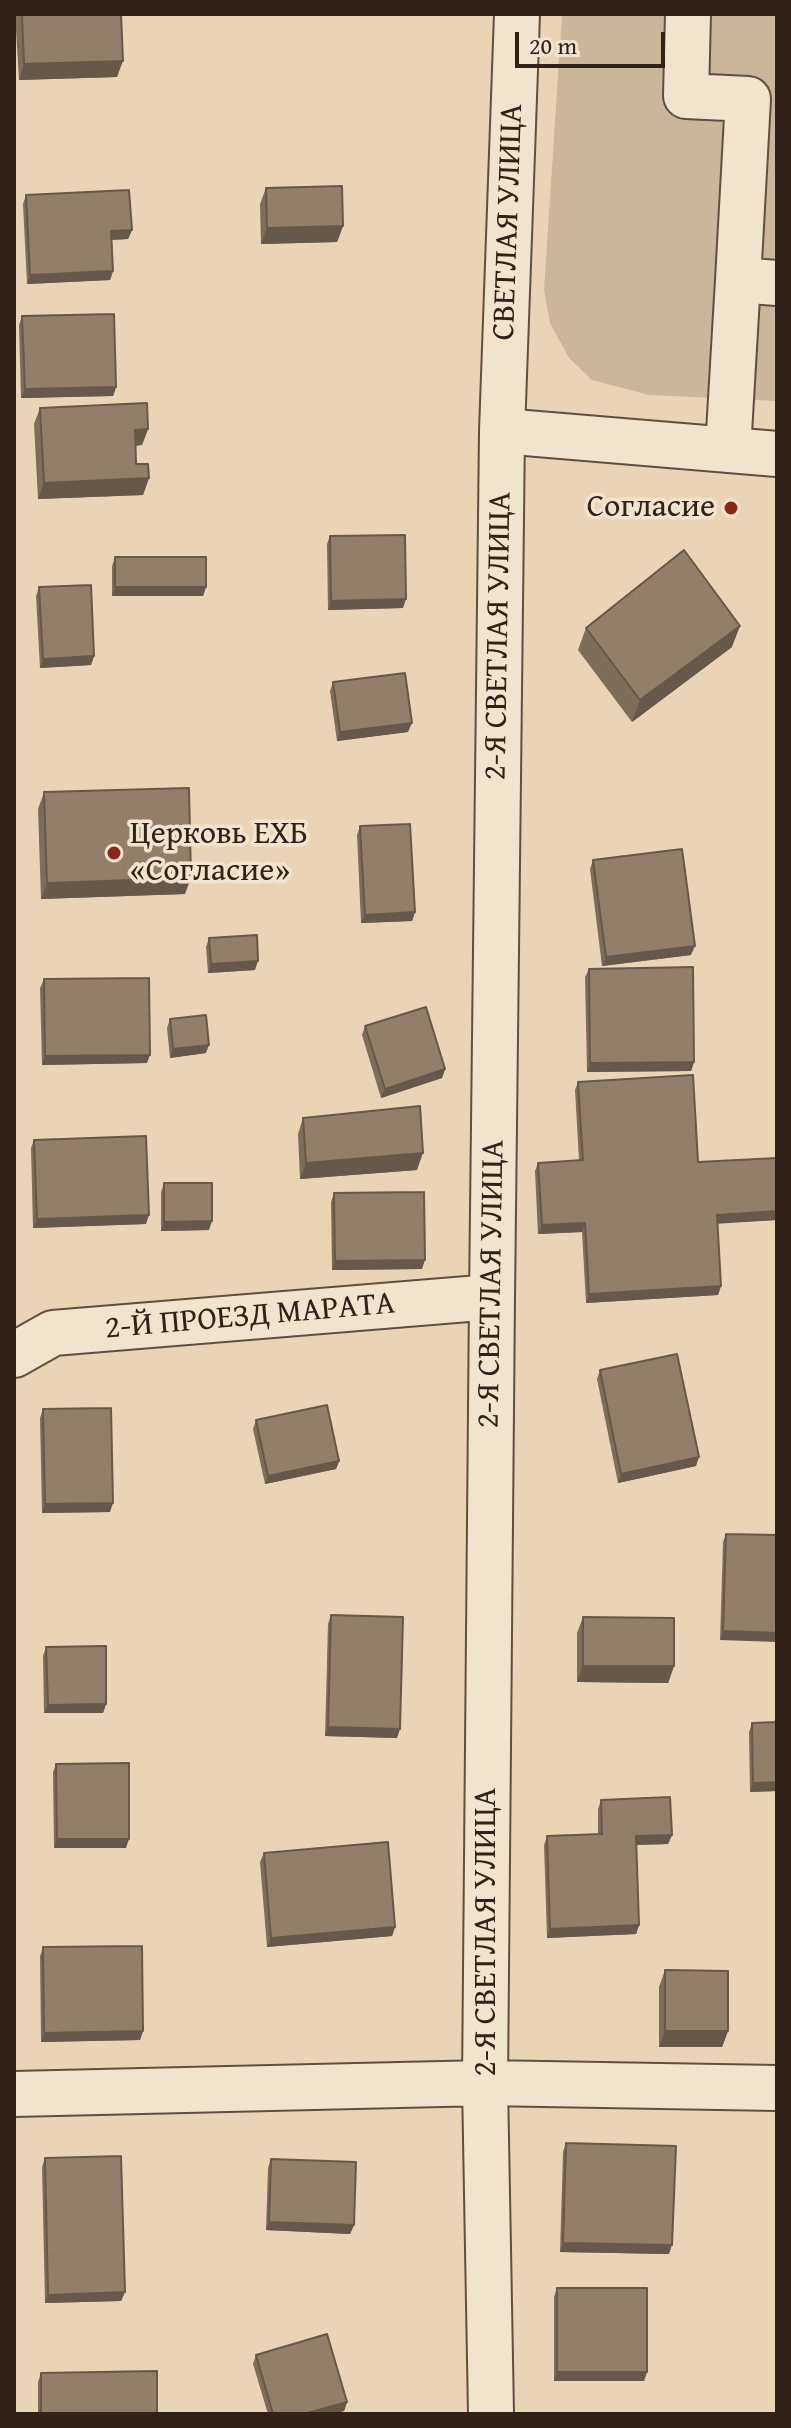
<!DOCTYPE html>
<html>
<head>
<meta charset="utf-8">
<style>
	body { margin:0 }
	#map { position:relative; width:791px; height:2428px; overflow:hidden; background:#e9d5b5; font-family:"Gentium Book Plus",serif }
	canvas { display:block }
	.frame { position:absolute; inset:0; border:16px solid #312219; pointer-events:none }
	.scale { position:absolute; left:515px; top:32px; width:150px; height:36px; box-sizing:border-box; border:4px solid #312219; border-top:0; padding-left:10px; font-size:24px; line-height:28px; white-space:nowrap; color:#312219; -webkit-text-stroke:6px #f1e4cf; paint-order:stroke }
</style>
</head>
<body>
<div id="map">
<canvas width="791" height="2428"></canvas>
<div class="frame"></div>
<div class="scale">20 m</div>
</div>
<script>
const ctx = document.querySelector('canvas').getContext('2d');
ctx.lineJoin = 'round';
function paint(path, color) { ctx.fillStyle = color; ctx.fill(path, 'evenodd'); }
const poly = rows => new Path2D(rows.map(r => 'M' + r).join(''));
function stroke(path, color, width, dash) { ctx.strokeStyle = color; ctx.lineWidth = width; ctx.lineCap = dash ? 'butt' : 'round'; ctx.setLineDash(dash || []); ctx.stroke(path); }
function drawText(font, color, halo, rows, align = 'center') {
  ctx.font = font + ' "Gentium Book Plus",serif'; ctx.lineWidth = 7; ctx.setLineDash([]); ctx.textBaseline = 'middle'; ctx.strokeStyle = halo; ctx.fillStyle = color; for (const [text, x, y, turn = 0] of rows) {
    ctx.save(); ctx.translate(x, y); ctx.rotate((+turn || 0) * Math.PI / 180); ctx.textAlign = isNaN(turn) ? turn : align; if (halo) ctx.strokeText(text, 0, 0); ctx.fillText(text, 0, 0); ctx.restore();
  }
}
paint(poly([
	[562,14,777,14,777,401,649,395,592,380,569,358,550,323,544,290]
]), '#cab79a');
const minor = poly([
	[688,14,686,96,748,99,738,280],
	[502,431,777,454],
	[728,450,738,280,777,283],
	[14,1355,53,1333,492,1297],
	[14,2094,485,2083,777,2088],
	[491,2414,485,2083,492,1297,502,431,517,14]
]);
stroke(minor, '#5f4f40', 48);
stroke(minor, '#f1e4cf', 44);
paint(poly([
	[15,14,121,14,117,77,19,80],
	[266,188,343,226,337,242,261,244,260,204],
	[26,195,132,230,128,239,112,240,113,271,110,280,27,284,23,204],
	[22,316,116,387,113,396,21,398,19,325],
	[40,408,148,429,142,445,135,446,136,464,149,478,143,495,38,499,34,424],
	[330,536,403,608,328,610,327,544],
	[115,557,206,587,203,596,112,596,112,566],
	[39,587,94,656,91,665,40,668,36,596],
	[586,628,732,647,632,722,578,650],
	[333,682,408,732,337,741,330,691],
	[44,792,185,894,41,899,38,809],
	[360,826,415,912,412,921,361,923,357,835],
	[593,860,691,955,602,966,590,869],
	[209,938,255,970,208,973,206,947],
	[589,969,694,1062,691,1071,587,1072,585,977],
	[44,979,147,1063,42,1065,40,988],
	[170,1019,206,1053,170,1058,167,1028],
	[365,1026,445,1069,442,1078,381,1098,362,1035],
	[578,1082,698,1162,777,1158,777,1220,717,1223,721,1286,718,1295,586,1303,582,1232,538,1234,535,1171,538,1163,579,1160,575,1090],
	[303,1118,417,1170,300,1179,298,1134],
	[34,1140,146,1224,33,1228,31,1148],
	[164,1183,209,1230,161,1231,161,1192],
	[334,1193,422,1269,332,1270,331,1202],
	[600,1370,696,1466,618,1483,597,1379],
	[43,1409,110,1512,42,1513,40,1418],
	[256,1420,339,1461,336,1469,265,1484,253,1429],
	[726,1534,777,1535,720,1640,723,1542],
	[331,1615,397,1738,325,1736,328,1624],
	[583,1617,674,1666,668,1683,577,1682,577,1633],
	[46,1647,106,1704,103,1713,44,1713,43,1656],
	[777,1697,777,1791,750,1792,749,1732,752,1723,777,1722],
	[56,1764,126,1848,54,1848,53,1772],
	[601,1800,672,1835,668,1844,636,1845,639,1925,636,1934,547,1938,544,1845,547,1836,598,1834,598,1809],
	[264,1853,395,1927,392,1936,267,1947,260,1862],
	[43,1947,143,2031,140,2040,41,2042,40,1956],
	[665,1970,728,2031,722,2047,659,2047,659,1987],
	[566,2143,669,2254,560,2252,563,2152],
	[45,2158,125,2292,121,2301,45,2303,42,2167],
	[271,2159,354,2225,350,2234,266,2230,268,2168],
	[557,2288,647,2372,644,2381,554,2381,554,2297],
	[256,2355,347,2402,344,2411,332,2414,268,2414,253,2364],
	[41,2373,157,2414,38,2414,38,2382]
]), '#7d6d5b');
paint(poly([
	[123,61,117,77,19,80,24,64],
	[343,226,337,242,261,244,267,228],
	[132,230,128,239,108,240,111,231],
	[113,271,110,280,27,284,30,275],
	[116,387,113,396,21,398,25,389],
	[148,429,142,445,129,446,135,430],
	[149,478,143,495,38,499,44,483],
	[115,587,206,587,203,596,112,596],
	[406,599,403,608,328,610,331,601],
	[740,626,732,647,632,722,640,700],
	[94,656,91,665,40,668,43,659],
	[412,723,408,732,337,741,340,732],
	[191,878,185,894,41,899,47,883],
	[415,912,412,921,361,923,365,915],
	[695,946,691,955,602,966,606,957],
	[258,961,255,970,208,973,211,964],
	[209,1045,206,1053,170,1058,173,1049],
	[150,1055,147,1063,42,1065,45,1056],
	[694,1062,691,1071,587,1072,590,1063],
	[445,1069,442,1078,381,1098,385,1089],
	[423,1153,417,1170,300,1179,306,1163],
	[777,1211,777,1220,714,1224,717,1215],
	[149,1215,146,1224,33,1228,37,1219],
	[212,1221,209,1230,161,1231,164,1222],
	[585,1223,582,1232,538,1234,542,1225],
	[425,1260,422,1269,332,1270,335,1261],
	[721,1286,718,1295,586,1303,589,1294],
	[699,1457,696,1466,618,1483,621,1474],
	[339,1461,336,1469,265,1484,268,1476],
	[113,1503,110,1512,42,1513,45,1504],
	[723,1631,777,1633,777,1642,720,1640],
	[583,1666,674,1666,668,1683,577,1682],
	[106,1704,103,1713,44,1713,48,1705],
	[328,1727,400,1729,397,1738,325,1736],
	[777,1782,777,1791,750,1792,753,1783],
	[672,1835,668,1844,633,1845,636,1836],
	[57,1839,129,1839,126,1848,54,1848],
	[639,1925,636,1934,547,1938,550,1929],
	[395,1927,392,1936,267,1947,271,1938],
	[143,2031,140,2040,41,2042,44,2033],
	[665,2031,728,2031,722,2047,659,2047],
	[269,2222,354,2225,350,2234,266,2230],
	[563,2243,672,2245,669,2254,560,2252],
	[125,2292,121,2301,45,2303,48,2295],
	[557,2372,647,2372,644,2381,554,2381],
	[347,2402,344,2411,332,2414,304,2414]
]), '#66594a');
const building = poly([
	[22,14,121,14,123,61,24,64,22,14],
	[342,186,343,226,267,228,266,188,342,186],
	[129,190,132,230,111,231,113,271,30,275,26,195,129,190],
	[114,314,116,387,25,389,22,316,114,314],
	[147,403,148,429,135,430,136,464,148,464,149,478,44,483,40,408,147,403],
	[405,535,406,599,331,601,330,536,405,535],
	[684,550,740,626,640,700,586,628,684,550],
	[115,557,206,557,206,587,115,587,115,557],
	[91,585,94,656,43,659,39,587,91,585],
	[405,673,412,723,340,732,333,682,405,673],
	[189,788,191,878,47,883,44,792,189,788],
	[410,824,415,912,365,915,360,826,410,824],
	[682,849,695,946,606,957,593,860,682,849],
	[257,935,258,961,211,964,209,938,257,935],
	[693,967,694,1062,590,1063,589,969,693,967],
	[149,978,150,1055,45,1056,44,979,149,978],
	[426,1007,445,1069,385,1089,365,1026,426,1007],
	[206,1015,209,1045,173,1049,170,1019,206,1015],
	[693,1075,698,1162,777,1158,777,1211,717,1215,721,1286,589,1294,585,1223,542,1225,538,1163,583,1160,578,1082,693,1075],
	[420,1106,423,1153,306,1163,303,1118,420,1106],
	[146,1136,149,1215,37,1219,34,1140,146,1136],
	[164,1183,212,1183,212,1221,164,1222,164,1183],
	[424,1192,425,1260,335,1261,334,1193,424,1192],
	[677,1354,699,1457,621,1474,600,1370,677,1354],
	[327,1405,339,1461,268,1476,256,1420,327,1405],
	[111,1408,113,1503,45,1504,43,1409,111,1408],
	[726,1534,777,1535,777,1633,723,1631,726,1534],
	[331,1615,403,1617,400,1729,328,1727,331,1615],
	[583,1617,674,1618,674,1666,583,1666,583,1617],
	[106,1646,106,1704,48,1705,46,1647,106,1646],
	[777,1722,777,1782,753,1783,752,1723,777,1722],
	[129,1763,129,1839,57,1839,56,1764,129,1763],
	[670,1797,672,1835,636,1836,639,1925,550,1929,547,1836,602,1834,601,1800,670,1797],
	[388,1842,395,1927,271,1938,264,1853,388,1842],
	[142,1946,143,2031,44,2033,43,1947,142,1946],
	[665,1970,728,1971,728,2031,665,2031,665,1970],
	[566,2143,676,2146,672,2245,563,2243,566,2143],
	[121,2156,125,2292,48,2295,45,2158,121,2156],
	[271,2159,356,2162,354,2225,269,2222,271,2159],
	[557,2288,647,2288,647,2372,557,2372,557,2288],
	[327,2334,347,2402,304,2414,273,2414,256,2355,327,2334],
	[157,2371,157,2414,41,2414,41,2373,157,2371]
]);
paint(building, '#917f6a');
stroke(building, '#66594a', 2);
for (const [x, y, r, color] of [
	[731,508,8,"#8f2418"],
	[114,853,8,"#8f2418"]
]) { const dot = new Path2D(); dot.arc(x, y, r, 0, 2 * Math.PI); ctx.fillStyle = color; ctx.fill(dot); stroke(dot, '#f1e4cf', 3); }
drawText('32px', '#312219', '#f1e4cf', [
	["СВЕТЛАЯ УЛИЦА",509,222,-88],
	["2-Я СВЕТЛАЯ УЛИЦА",499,636,-89],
	["2-Я СВЕТЛАЯ УЛИЦА",492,1284,-89],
	["2-Й ПРОЕЗД МАРАТА",250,1317,-5],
	["2-Я СВЕТЛАЯ УЛИЦА",487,1932,-90]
]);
drawText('32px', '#312219', '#f1e4cf', [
	["Согласие",715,508],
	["Церковь ЕХБ",130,835,"left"],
	["«Согласие»",130,872,"left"]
], 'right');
</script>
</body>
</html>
